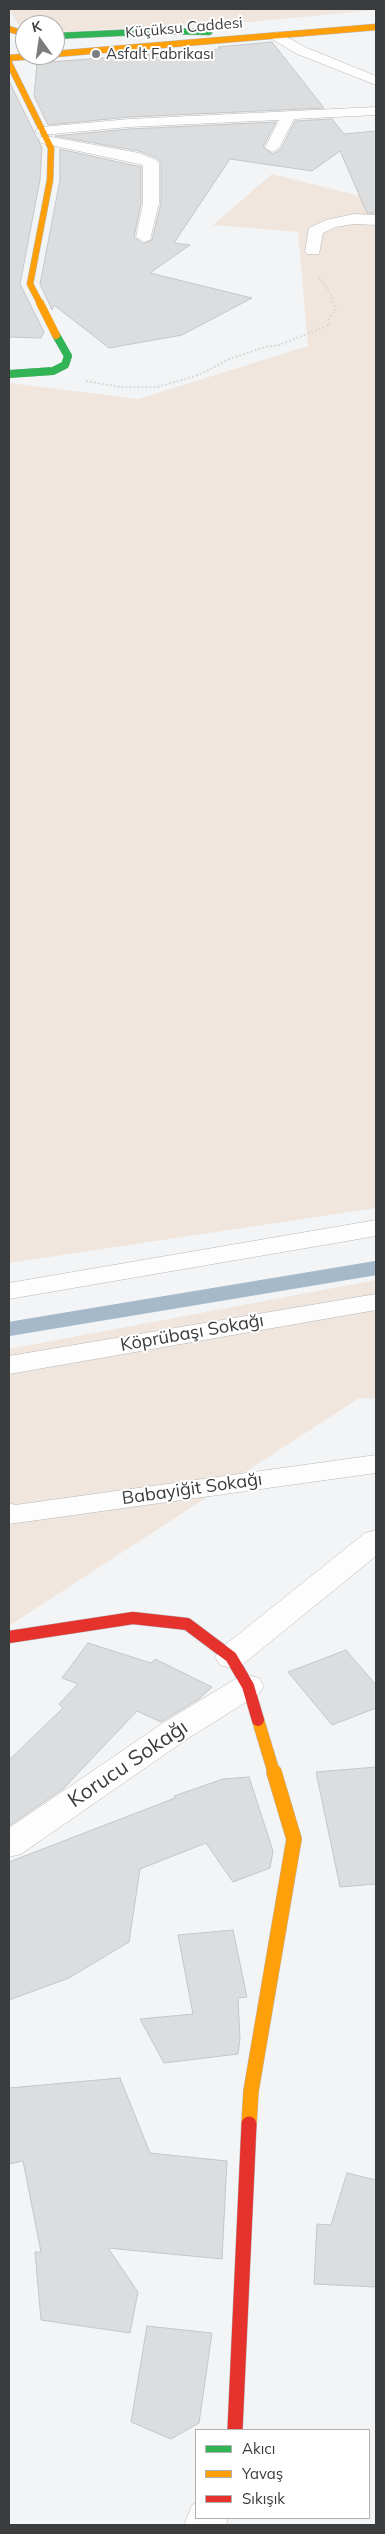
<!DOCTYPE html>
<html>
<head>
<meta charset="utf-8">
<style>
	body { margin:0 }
	#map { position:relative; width:385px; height:2534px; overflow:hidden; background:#f2f4f6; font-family:Mulish,sans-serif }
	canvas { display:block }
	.frame { position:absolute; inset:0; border:10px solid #3b3c3d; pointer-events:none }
	.legend { position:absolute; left:195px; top:2429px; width:175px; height:90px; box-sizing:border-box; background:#fff; border:1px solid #b1b1b1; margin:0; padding:6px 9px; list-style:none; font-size:15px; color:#3b3c3d }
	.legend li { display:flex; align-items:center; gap:10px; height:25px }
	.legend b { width:25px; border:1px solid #b1b1b1 }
	.north { position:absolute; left:15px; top:15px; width:50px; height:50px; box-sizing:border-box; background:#fff; border:1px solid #b1b1b1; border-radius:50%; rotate:346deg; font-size:14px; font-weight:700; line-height:20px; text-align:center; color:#3b3c3d }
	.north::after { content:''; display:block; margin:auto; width:18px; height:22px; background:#7b7c7e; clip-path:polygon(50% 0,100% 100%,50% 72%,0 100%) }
</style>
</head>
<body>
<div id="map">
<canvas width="385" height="2534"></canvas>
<div class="frame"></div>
<ul class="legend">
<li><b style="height:6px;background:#30b455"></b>Akıcı</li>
<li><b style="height:6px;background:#ff9f0a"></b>Yavaş</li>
<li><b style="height:6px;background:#e5322d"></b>Sıkışık</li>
</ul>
<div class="north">K</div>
</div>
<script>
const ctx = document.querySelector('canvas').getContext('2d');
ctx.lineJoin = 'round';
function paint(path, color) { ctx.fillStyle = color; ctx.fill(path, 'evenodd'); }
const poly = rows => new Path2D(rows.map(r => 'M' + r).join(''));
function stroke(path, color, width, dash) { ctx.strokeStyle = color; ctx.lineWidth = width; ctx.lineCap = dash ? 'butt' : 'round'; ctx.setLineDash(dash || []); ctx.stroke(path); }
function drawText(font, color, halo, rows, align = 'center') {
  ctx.font = font + ' Mulish,sans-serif'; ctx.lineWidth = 4; ctx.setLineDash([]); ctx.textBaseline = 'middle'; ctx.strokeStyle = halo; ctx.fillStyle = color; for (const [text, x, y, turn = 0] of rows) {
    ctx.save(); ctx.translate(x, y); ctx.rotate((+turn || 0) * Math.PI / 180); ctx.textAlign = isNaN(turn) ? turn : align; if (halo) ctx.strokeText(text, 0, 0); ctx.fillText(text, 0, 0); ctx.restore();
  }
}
paint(poly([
	[9,9,376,9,376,10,250,22,55,32,55,25,25,25,25,29,18,24],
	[272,174,376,200,376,1208,9,1263,9,383,138,399,308,346,298,232,213,225],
	[376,1280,376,1399,359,1398,9,1626,9,1349]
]), '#f0e6dd');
stroke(poly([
	[9,1329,376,1268]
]), '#a5b9cb', 14);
const building = poly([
	[272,42,324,108,129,117,48,125,34,96,37,63,220,49,218,47,272,42],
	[9,81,42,148,40,180,20,284,44,332,41,338,9,337,9,81],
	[332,119,344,134,376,131,376,213,367,213,340,151,312,171,230,159,174,243,190,245,150,273,252,298,182,335,109,348,54,305,52,310,40,284,60,180,60,149,141,167,141,203,134,237,143,244,152,240,161,203,161,163,157,158,139,151,55,136,129,129,276,122,263,147,273,154,281,149,295,121,332,119],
	[88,1643,151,1663,155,1659,212,1687,199,1699,161,1722,137,1711,63,1789,9,1826,9,1760,63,1708,59,1704,78,1684,62,1678,88,1643],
	[346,1650,376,1685,376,1708,332,1725,288,1672,346,1650],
	[376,1767,376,1884,340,1887,316,1772,376,1767],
	[249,1777,273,1851,270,1868,233,1882,206,1843,140,1869,129,1942,69,1978,9,2000,9,1862,175,1798,174,1796,223,1779,249,1777],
	[233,1930,247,1997,238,1998,240,2039,238,2054,164,2063,140,2019,193,2014,178,1935,233,1930],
	[120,2078,150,2153,227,2161,222,2259,108,2248,138,2292,130,2333,41,2320,35,2252,41,2252,23,2161,9,2164,9,2088,120,2078],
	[347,2173,376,2180,376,2287,314,2284,317,2224,331,2225,347,2173],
	[147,2326,212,2333,199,2423,171,2439,131,2422,147,2326]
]);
paint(building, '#dbddde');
stroke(building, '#c5c6c8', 1);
const street = poly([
	[277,32,307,48,376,76,376,85,297,54,272,39,270,36,277,32],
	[376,107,376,115,294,119,279,148,272,152,265,148,279,120,129,127,42,135,35,131,42,127,129,119,376,107],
	[46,136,139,153,156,160,159,163,159,203,150,240,144,242,136,237,143,203,143,165,41,143,39,140,41,137,46,136],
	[354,214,376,215,376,225,354,224,336,227,323,233,319,254,307,254,305,251,309,228,326,220,354,214],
	[376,1220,376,1236,9,1299,9,1283,376,1220],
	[376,1294,376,1310,9,1374,9,1356,376,1294],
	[376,1455,376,1473,9,1524,9,1503,15,1505,376,1455],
	[376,1530,376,1556,242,1665,231,1668,220,1665,215,1657,220,1649,365,1533,376,1530],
	[248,1675,259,1678,264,1686,259,1694,187,1739,21,1854,9,1857,9,1828,163,1723,237,1678,248,1675],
	[196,2503,196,2518,228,2518,226,2525,184,2525,192,2505,196,2503]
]);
const fastFar1 = poly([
	[55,36,161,31,209,32]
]);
const fast = poly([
	[9,374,53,371,65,365,68,356,56,335]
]);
const slowFar3 = poly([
	[9,29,25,34],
	[55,54,376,27],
	[9,58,48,55],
	[9,63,51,148,50,180,30,284,41,305]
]);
const slowFar2 = poly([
	[40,303,56,335]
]);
const slowFar1 = poly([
	[258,1720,274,1773]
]);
const slow = poly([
	[249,2124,251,2091,294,1839,274,1772]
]);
const jamFar1 = poly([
	[9,1637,133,1618,187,1624,231,1657,248,1686,258,1720]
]);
const jam = poly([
	[235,2430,249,2124]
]);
stroke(street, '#b6b7b8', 1);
stroke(fastFar1, '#b6b7b8', 7);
stroke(fast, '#b6b7b8', 8);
stroke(slowFar3, '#b6b7b8', 7);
stroke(slowFar2, '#b6b7b8', 8);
stroke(slowFar1, '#b6b7b8', 13);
stroke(slow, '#b6b7b8', 16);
stroke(jamFar1, '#b6b7b8', 13);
stroke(jam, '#b6b7b8', 16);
stroke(poly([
	[86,381,120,387,157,387,199,375,227,360,265,347,279,345,329,325,329,318,336,309,330,293,318,276]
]), '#d8d9d9', 2, [2, 2]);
paint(street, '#fdfdfe');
stroke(fastFar1, '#30b455', 6);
stroke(fast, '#30b455', 8);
stroke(slowFar3, '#ff9f0a', 6);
stroke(slowFar2, '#ff9f0a', 8);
stroke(slowFar1, '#ff9f0a', 12);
stroke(slow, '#ff9f0a', 15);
stroke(jamFar1, '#e5322d', 12);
stroke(jam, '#e5322d', 15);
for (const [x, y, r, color] of [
	[96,54,5,"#7b7c7e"]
]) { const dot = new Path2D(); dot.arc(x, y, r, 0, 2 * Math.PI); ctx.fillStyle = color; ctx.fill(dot); stroke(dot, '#fff', 2); }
drawText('15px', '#3b3c3d', '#fff', [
	["Küçüksu Caddesi",184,28,-5]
]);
drawText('15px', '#3b3c3d', '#fff', [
	["Asfalt Fabrikası",106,54]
], 'left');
drawText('18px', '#3b3c3d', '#fff', [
	["Köprübaşı Sokağı",192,1333,-10],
	["Babayiğit Sokağı",192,1489,-8]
]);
drawText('21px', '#3b3c3d', '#fff', [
	["Korucu Sokağı",128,1764,-34]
]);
</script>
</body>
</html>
